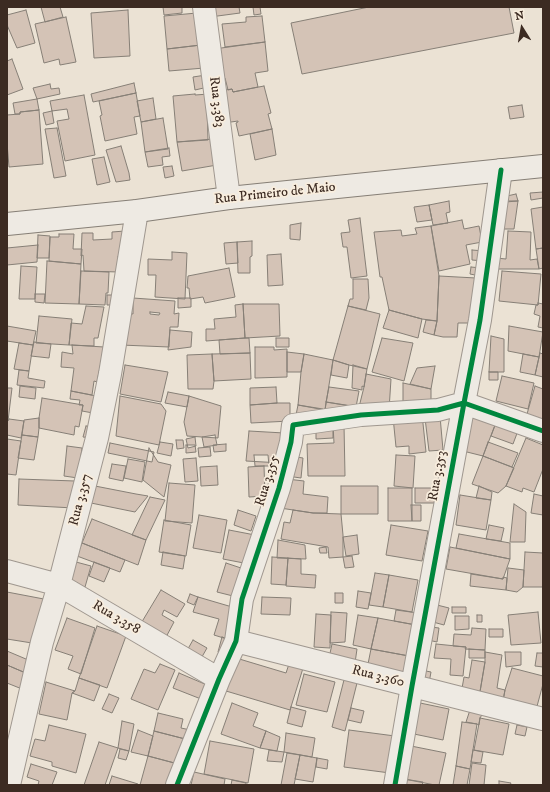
<!DOCTYPE html>
<html>
<head>
<meta charset="utf-8">
<style>
	body { margin:0 }
	#map { position:relative; width:550px; height:792px; overflow:hidden; background:#ebe2d4; font-family:"IM FELL DW Pica",serif }
	canvas { display:block }
	.frame { position:absolute; inset:0; border:8px solid #3c2b22; pointer-events:none }
	.north { position:absolute; left:502px; top:8px; width:40px; height:40px; -webkit-text-stroke:3px #f8eddd; paint-order:stroke; rotate:349deg; font-size:11px; font-weight:700; line-height:16px; text-align:center; color:#3c2b22 }
	.north::after { content:''; display:block; margin:auto; width:14px; height:18px; background:#3c2b22; clip-path:polygon(50% 0,100% 100%,50% 72%,0 100%) }
</style>
</head>
<body>
<div id="map">
<canvas width="550" height="792"></canvas>
<div class="frame"></div>
<div class="north">N</div>
</div>
<script>
const ctx = document.querySelector('canvas').getContext('2d');
ctx.lineJoin = 'round';
function paint(path, color) { ctx.fillStyle = color; ctx.fill(path, 'evenodd'); }
const poly = rows => new Path2D(rows.map(r => 'M' + r).join(''));
function stroke(path, color, width, dash) { ctx.strokeStyle = color; ctx.lineWidth = width; ctx.lineCap = dash ? 'butt' : 'round'; ctx.setLineDash(dash || []); ctx.stroke(path); }
function drawText(font, color, halo, rows, align = 'center') {
  ctx.font = font + ' "IM FELL DW Pica",serif'; ctx.lineWidth = 3.5; ctx.setLineDash([]); ctx.textBaseline = 'middle'; ctx.strokeStyle = halo; ctx.fillStyle = color; for (const [text, x, y, turn = 0] of rows) {
    ctx.save(); ctx.translate(x, y); ctx.rotate((+turn || 0) * Math.PI / 180); ctx.textAlign = isNaN(turn) ? turn : align; if (halo) ctx.strokeText(text, 0, 0); ctx.fillText(text, 0, 0); ctx.restore();
  }
}
const building = poly([
	[41,7,60,7,63,17,45,22,41,7],
	[163,7,182,7,182,13,164,15,163,7],
	[208,7,239,7,240,13,210,17,208,7],
	[253,7,260,7,261,14,254,15,253,7],
	[369,7,509,7,514,33,302,74,291,23,369,7],
	[26,10,35,43,17,48,7,25,7,15,26,10],
	[128,10,130,56,94,58,91,13,128,10],
	[197,13,201,45,167,49,164,16,197,13],
	[262,16,265,42,225,47,222,24,246,22,246,17,262,16],
	[66,17,76,62,60,65,59,59,44,63,35,24,66,17],
	[265,42,268,71,255,73,258,87,233,92,232,89,228,90,225,78,219,79,214,49,265,42],
	[201,45,204,68,169,71,167,49,201,45],
	[12,59,23,89,7,95,7,61,12,59],
	[206,75,208,87,195,90,193,77,206,75],
	[134,83,136,93,93,102,91,94,134,83],
	[50,84,51,89,59,88,60,94,37,99,33,88,50,84],
	[264,86,271,113,268,114,272,129,239,136,236,123,238,122,238,121,224,123,219,91,232,89,233,92,264,86],
	[136,93,140,116,134,117,137,134,105,141,100,116,102,115,99,101,136,93],
	[195,94,195,95,209,94,207,108,208,140,177,142,173,96,195,94],
	[84,95,95,155,65,161,57,121,69,119,67,109,52,111,50,101,84,95],
	[153,98,156,119,141,122,137,101,153,98],
	[37,99,39,110,20,112,20,114,15,114,13,103,37,99],
	[522,105,524,117,510,119,508,107,522,105],
	[39,110,43,164,9,167,7,143,7,115,20,114,20,112,39,110],
	[52,111,54,123,46,125,43,113,52,111],
	[163,118,168,149,145,152,141,122,163,118],
	[57,128,66,176,54,178,45,129,57,128],
	[272,129,276,155,255,160,250,134,272,129],
	[213,139,217,165,182,171,177,142,213,139],
	[121,146,129,173,130,180,116,182,106,150,121,146],
	[169,148,170,156,162,157,163,165,148,167,145,152,169,148],
	[104,157,110,182,97,185,92,159,104,157],
	[172,166,174,176,165,178,163,167,172,166],
	[543,192,543,198,531,200,530,193,543,192],
	[516,194,518,201,507,201,507,196,516,194],
	[449,201,450,212,446,213,448,223,433,225,429,205,449,201],
	[518,201,514,229,502,229,505,202,518,201],
	[429,205,432,220,417,222,414,207,429,205],
	[543,207,543,248,536,249,531,209,543,207],
	[360,218,367,276,351,278,347,247,343,247,341,233,350,232,348,220,360,218],
	[462,220,464,229,479,226,482,242,466,245,470,264,439,271,431,226,462,220],
	[301,223,300,240,290,239,290,225,301,223],
	[431,226,439,276,437,321,422,319,389,310,382,277,380,277,374,232,401,230,402,236,417,234,415,228,431,226],
	[125,231,120,256,118,256,119,272,84,271,83,255,81,256,82,233,93,233,93,240,112,239,112,232,125,231],
	[508,231,531,232,530,260,537,259,539,269,497,269,496,258,506,259,508,231],
	[59,234,74,234,73,249,82,249,81,264,49,261,50,237,59,237,59,234],
	[38,235,50,236,49,258,37,258,38,235],
	[252,241,252,256,250,257,250,273,238,273,237,242,252,241],
	[237,242,238,263,226,264,224,243,237,242],
	[38,245,37,262,7,265,7,248,38,245],
	[543,248,543,268,539,269,536,249,543,248],
	[472,250,484,251,484,261,472,260,472,250],
	[172,252,187,253,185,299,155,297,156,275,148,275,148,259,172,260,172,252],
	[281,254,283,285,268,286,267,255,281,254],
	[47,261,81,264,79,304,45,303,47,261],
	[21,266,37,267,35,299,19,299,21,266],
	[471,267,481,268,480,276,470,274,471,267],
	[229,268,235,297,205,303,203,297,190,299,189,288,187,288,188,276,229,268],
	[81,271,109,272,108,293,106,293,105,305,79,304,81,271],
	[502,271,541,274,538,305,499,301,502,271],
	[439,276,476,278,475,291,473,291,470,323,458,323,457,337,443,337,434,335,437,321,439,276],
	[353,279,368,279,369,298,366,310,348,306,350,299,353,299,353,279],
	[35,294,45,294,44,303,35,302,35,294],
	[107,295,116,295,115,305,107,305,107,295],
	[133,298,175,301,174,314,179,313,178,327,170,327,169,347,121,345,128,313,133,314,133,298],
	[150,312,160,313,159,315,150,314,150,312],
	[178,298,191,298,191,307,178,308,178,298],
	[538,303,543,304,543,328,538,327,540,316,534,314,536,305,538,305,538,303],
	[243,304,279,304,280,336,245,338,243,304],
	[243,304,245,338,206,341,206,329,215,329,214,319,236,317,235,305,243,304],
	[86,306,104,307,98,338,94,338,94,346,69,345,71,323,82,324,86,306],
	[348,306,380,314,367,369,349,365,333,360,348,306],
	[389,310,422,319,418,338,383,328,389,310],
	[39,316,72,319,69,345,36,343,39,316],
	[426,320,437,321,434,335,423,332,426,320],
	[7,326,36,331,33,345,7,341,7,326],
	[509,326,543,332,539,357,508,351,509,326],
	[170,330,192,332,191,347,168,350,170,330],
	[491,336,504,339,504,372,489,372,491,336],
	[245,338,249,338,250,353,220,354,219,340,245,338],
	[276,338,289,338,289,347,276,347,276,338],
	[382,338,413,343,404,381,372,372,382,338],
	[34,342,51,344,49,358,31,356,34,342],
	[19,343,33,345,29,371,14,369,19,343],
	[72,345,104,347,97,382,94,381,92,395,71,391,74,368,61,367,62,352,73,354,72,345],
	[255,347,274,347,274,350,287,349,287,377,255,378,255,347],
	[287,352,304,354,301,372,287,372,287,352],
	[250,353,251,379,214,381,212,354,250,353],
	[540,353,543,354,543,377,535,375,540,353],
	[212,354,214,381,213,389,188,389,187,355,212,354],
	[304,354,333,360,325,410,298,405,301,372,304,354],
	[523,354,539,357,535,375,520,372,523,354],
	[333,360,349,365,347,378,331,375,333,360],
	[125,365,168,372,161,402,120,394,125,365],
	[353,365,367,369,364,387,362,386,362,390,352,388,353,365],
	[435,366,431,389,410,384,417,368,435,366],
	[19,370,29,371,28,378,45,381,44,388,17,385,19,370],
	[489,372,498,372,498,380,489,380,489,372],
	[366,374,391,379,389,410,358,411,364,387,366,374],
	[502,376,534,383,528,409,496,401,502,376],
	[403,383,431,389,431,409,403,402,403,383],
	[20,386,36,388,35,399,19,397,20,386],
	[535,386,543,389,543,428,525,421,535,386],
	[276,387,277,403,250,405,250,388,276,387],
	[329,387,359,391,356,407,326,402,329,387],
	[7,388,12,388,8,421,7,421,7,388],
	[71,391,96,396,93,413,82,411,83,405,79,405,80,400,70,399,71,391],
	[168,392,189,396,187,407,165,403,168,392],
	[120,396,161,404,166,411,159,445,116,436,120,396],
	[189,396,221,406,218,438,187,436,184,422,189,396],
	[42,398,83,405,79,427,75,426,74,435,39,428,39,418,42,398],
	[326,402,352,406,325,410,326,402],
	[277,403,290,403,290,421,251,423,250,405,277,403],
	[298,405,323,409,320,417,295,420,298,405],
	[422,414,426,452,409,454,409,446,396,447,393,417,422,414],
	[466,415,497,420,483,456,459,450,466,415],
	[440,416,443,450,429,451,425,418,440,416],
	[39,418,39,428,38,437,22,435,24,420,39,418],
	[9,419,24,421,21,438,7,435,7,421,8,421,9,419],
	[497,420,519,428,513,444,491,436,497,420],
	[333,425,344,425,345,476,308,476,307,444,334,443,333,425],
	[333,425,333,438,316,439,316,426,333,425],
	[86,426,94,427,92,438,83,437,86,426],
	[249,431,284,433,282,463,246,461,249,431],
	[22,435,38,437,34,460,18,458,22,435],
	[215,435,217,445,204,447,202,437,215,435],
	[195,437,196,446,188,448,186,439,195,437],
	[526,438,543,445,543,469,534,492,523,488,522,492,506,486,526,438],
	[7,439,21,441,16,475,7,474,7,439],
	[176,440,183,440,184,448,177,449,176,440],
	[160,442,173,444,171,456,157,453,160,442],
	[488,442,518,453,512,467,483,456,488,442],
	[110,443,154,452,152,462,108,453,110,443],
	[226,444,226,451,214,452,213,445,226,444],
	[186,445,195,445,196,452,186,453,186,445],
	[67,446,82,448,78,478,64,476,67,446],
	[210,447,211,456,199,457,198,448,210,447],
	[149,448,158,462,171,465,164,497,143,480,149,448],
	[254,455,268,455,269,466,255,466,254,455],
	[396,455,415,456,413,488,394,486,396,455],
	[290,456,303,458,301,478,287,476,290,456],
	[483,456,514,468,506,486,498,493,472,484,483,456],
	[196,458,198,481,185,482,183,459,196,458],
	[128,459,145,462,142,482,124,478,128,459],
	[112,464,126,466,123,481,109,478,112,464],
	[217,466,218,485,201,486,200,467,217,466],
	[264,466,265,496,249,497,248,467,264,466],
	[19,479,75,481,74,508,18,505,19,479],
	[287,479,304,481,303,494,328,497,327,513,313,513,280,508,287,479],
	[169,483,195,485,192,523,165,521,169,483],
	[95,486,136,494,148,496,135,512,91,503,95,486],
	[341,486,378,486,378,514,341,514,341,486],
	[479,486,492,492,491,500,476,498,479,486],
	[388,488,412,488,412,521,388,521,388,488],
	[415,488,438,488,438,503,415,503,415,488],
	[534,494,543,496,543,515,531,513,534,494],
	[460,495,491,500,486,530,456,525,460,495],
	[150,497,165,500,146,540,132,535,150,497],
	[514,504,526,512,525,542,510,542,514,504],
	[411,505,421,505,421,521,412,521,411,505],
	[238,510,256,516,251,531,234,525,238,510],
	[293,510,313,513,341,514,343,535,343,557,329,558,328,547,281,539,284,522,290,523,293,510],
	[199,515,227,520,221,553,193,548,199,515],
	[92,519,146,540,138,565,82,543,92,519],
	[164,520,191,525,186,556,159,552,164,520],
	[391,525,428,531,422,561,386,555,391,525],
	[489,525,504,528,501,541,486,539,489,525],
	[229,530,255,535,249,564,223,559,229,530],
	[459,534,510,543,510,559,456,548,459,534],
	[357,535,359,554,346,556,343,537,357,535],
	[278,540,305,545,306,559,277,558,278,540],
	[82,543,125,560,120,572,77,556,82,543],
	[326,547,327,553,320,553,319,548,326,547],
	[450,547,510,559,503,579,446,569,450,547],
	[163,552,185,556,183,569,161,565,163,552],
	[525,552,543,553,543,587,523,587,525,552],
	[352,556,354,567,345,568,343,557,352,556],
	[272,557,288,558,286,585,271,584,272,557],
	[288,558,301,559,301,574,316,575,315,588,286,586,288,558],
	[76,562,91,566,85,587,70,583,76,562],
	[94,562,110,568,104,582,89,576,94,562],
	[226,563,241,568,233,596,217,592,226,563],
	[508,568,524,570,523,587,517,592,506,590,508,568],
	[375,573,389,575,383,607,369,605,375,573],
	[471,574,503,579,503,577,507,578,506,590,470,586,471,574],
	[389,575,418,580,412,612,383,607,389,575],
	[161,590,185,604,177,617,164,610,162,615,174,622,165,639,140,625,161,590],
	[358,591,371,593,368,609,356,607,358,591],
	[7,592,49,600,32,643,7,639,7,592],
	[335,593,343,593,343,603,335,603,335,593],
	[190,594,198,597,194,605,187,602,190,594],
	[198,597,239,609,230,640,214,635,219,619,193,612,198,597],
	[262,597,291,598,290,615,261,614,262,597],
	[437,605,449,608,444,625,433,622,437,605],
	[452,607,466,607,466,613,452,613,452,607],
	[396,610,418,613,416,625,394,621,396,610],
	[331,612,347,613,345,642,330,643,331,612],
	[538,612,541,643,511,645,508,615,538,612],
	[316,614,331,615,330,648,314,647,316,614],
	[358,615,378,618,371,649,353,645,358,615],
	[477,615,482,615,482,622,477,622,477,615],
	[455,616,469,616,469,629,455,630,455,616],
	[67,618,95,628,81,674,68,669,73,656,55,650,67,618],
	[378,618,416,625,409,656,371,649,378,618],
	[97,626,126,636,107,688,79,678,97,626],
	[431,627,439,628,437,642,428,640,431,627],
	[472,628,486,629,485,650,465,649,466,647,453,646,454,634,471,635,472,628],
	[489,629,503,629,503,637,489,637,489,629],
	[222,637,231,640,227,655,218,652,222,637],
	[193,640,207,648,199,662,185,654,193,640],
	[332,644,357,649,355,663,329,658,332,644],
	[436,644,466,647,463,676,450,675,451,659,434,658,436,644],
	[371,649,409,656,405,678,367,669,371,649],
	[469,649,485,650,485,658,469,658,469,649],
	[7,651,33,662,28,674,7,665,7,651],
	[485,652,502,655,497,688,505,690,502,706,478,703,485,662,485,652],
	[505,652,521,652,521,665,506,667,505,652],
	[537,653,543,653,543,667,535,666,537,653],
	[236,658,286,673,290,661,304,665,290,710,226,691,236,658],
	[472,660,485,662,479,698,461,694,464,677,469,678,472,660],
	[160,664,175,670,158,710,131,699,144,669,155,673,160,664],
	[7,665,28,674,22,689,7,683,7,665],
	[512,668,543,676,543,684,536,710,503,701,505,690,512,668],
	[421,670,431,672,429,683,419,681,421,670],
	[179,673,207,685,201,699,173,688,179,673],
	[304,674,335,682,327,712,296,705,304,674],
	[345,676,358,679,345,731,332,727,345,676],
	[79,678,100,685,94,701,72,693,75,691,79,678],
	[46,682,75,691,72,693,67,720,39,714,46,682],
	[109,694,119,698,112,713,102,709,109,694],
	[232,703,258,713,253,726,266,731,260,748,221,734,232,703],
	[420,703,449,709,443,740,414,734,420,703],
	[291,707,306,711,302,727,287,723,291,707],
	[351,708,364,711,361,723,348,720,351,708],
	[470,710,483,713,480,718,479,725,477,724,466,722,470,710],
	[158,713,183,719,181,728,195,731,193,741,154,731,158,713],
	[480,718,509,724,503,755,474,750,480,718],
	[122,721,134,724,129,751,118,748,122,721],
	[462,722,477,724,470,769,456,766,462,722],
	[49,725,86,734,76,773,52,766,52,762,30,756,35,739,45,741,49,725],
	[517,725,527,727,525,736,515,734,517,725],
	[138,730,153,736,148,756,131,752,138,730],
	[349,730,395,736,390,773,344,767,349,730],
	[154,731,193,741,186,766,148,756,154,731],
	[266,731,280,737,277,751,260,748,266,731],
	[286,733,315,738,312,757,284,752,286,733],
	[210,741,254,749,248,783,204,774,210,741],
	[99,742,118,748,105,785,84,785,99,742],
	[411,746,446,753,439,785,435,785,404,779,411,746],
	[120,749,129,751,126,760,118,758,120,749],
	[269,750,284,752,282,762,267,761,269,750],
	[473,750,483,752,481,763,471,762,473,750],
	[287,753,300,755,294,785,281,785,287,753],
	[300,755,317,758,313,782,295,779,300,755],
	[148,756,178,764,172,785,140,785,148,756],
	[317,758,328,760,327,769,316,767,317,758],
	[472,763,486,765,484,785,469,785,472,763],
	[31,764,57,772,52,785,38,785,39,781,27,777,31,764],
	[456,766,470,769,467,785,453,785,456,766],
	[194,772,225,779,224,785,191,785,194,772],
	[112,776,138,784,138,785,109,785,112,776],
	[404,779,423,782,422,785,403,785,404,779],
	[232,780,246,783,246,785,231,785,232,780],
	[499,781,511,783,510,785,499,785,499,781]
]);
paint(building, '#d4c3b6');
stroke(building, '#867f76', 1);
const street = poly([
	[204,7,229,198],
	[7,571,59,585,219,679],
	[236,641,543,719],
	[9,785,42,642,59,585,97,438,110,374,137,211],
	[177,785,219,679,236,641,242,599,279,488,291,442,293,425,361,415,438,410,464,403,543,431],
	[395,785,412,686,464,403,480,320,501,170]
]);
const secondary = poly([
	[7,224,137,211,229,198,543,166]
]);
stroke(street, '#9f978f', 24);
stroke(secondary, '#867f76', 24);
stroke(street, '#eeeae3', 22);
stroke(secondary, '#eeeae3', 22);
stroke(poly([
	[177,785,219,679,236,641,242,599,279,488,291,442,293,425,361,415,438,410,464,403,543,431],
	[395,785,412,686,464,403,480,320,501,170]
]), '#00873e', 5);
drawText('14px', '#3c2b22', '#f8eddd', [
	["Rua 3.383",216,102,83],
	["Rua Primeiro de Maio",275,194,-6],
	["Rua 3.353",438,476,-80],
	["Rua 3.355",268,481,-73],
	["Rua 3.357",81,500,-75],
	["Rua 3.358",116,618,30],
	["Rua 3.360",378,677,14]
]);
</script>
</body>
</html>
